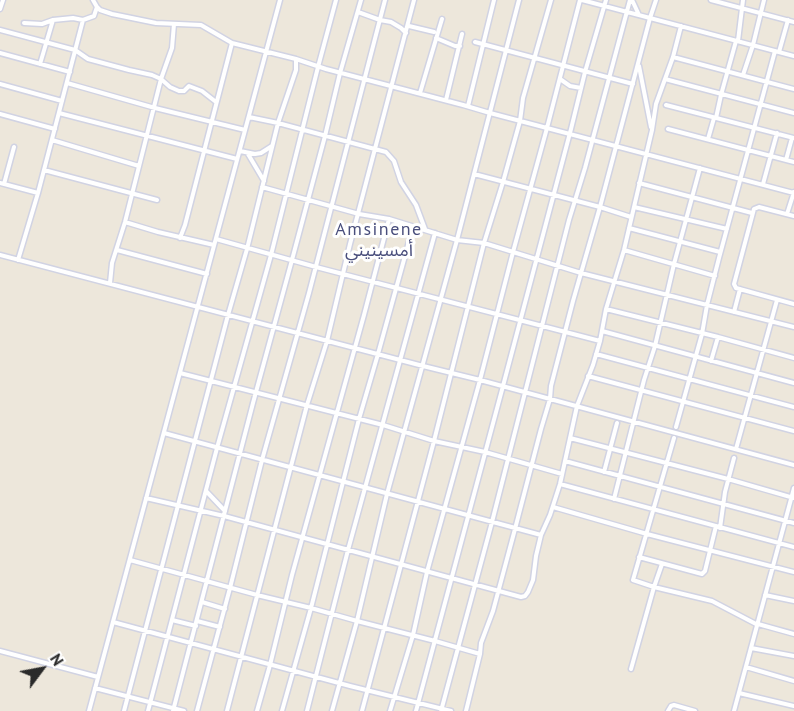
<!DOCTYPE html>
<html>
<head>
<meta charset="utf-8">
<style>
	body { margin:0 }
	#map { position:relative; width:794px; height:711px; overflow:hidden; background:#ede7db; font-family:"PT Sans",sans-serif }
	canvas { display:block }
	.north { position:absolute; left:12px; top:639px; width:60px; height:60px; -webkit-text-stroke:4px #fff; paint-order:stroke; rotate:58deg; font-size:16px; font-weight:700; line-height:24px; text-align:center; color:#2a2a2a }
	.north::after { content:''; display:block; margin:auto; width:21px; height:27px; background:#2a2a2a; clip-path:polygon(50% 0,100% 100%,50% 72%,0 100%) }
</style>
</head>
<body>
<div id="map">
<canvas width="794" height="711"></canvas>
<div class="north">N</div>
</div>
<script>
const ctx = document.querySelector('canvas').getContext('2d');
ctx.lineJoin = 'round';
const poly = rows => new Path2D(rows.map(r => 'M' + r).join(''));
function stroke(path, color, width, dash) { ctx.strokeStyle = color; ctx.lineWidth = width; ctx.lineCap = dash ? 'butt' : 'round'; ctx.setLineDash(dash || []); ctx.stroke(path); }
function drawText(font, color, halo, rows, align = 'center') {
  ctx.font = font + ' "PT Sans","Noto Sans Arabic",sans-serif'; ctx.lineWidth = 6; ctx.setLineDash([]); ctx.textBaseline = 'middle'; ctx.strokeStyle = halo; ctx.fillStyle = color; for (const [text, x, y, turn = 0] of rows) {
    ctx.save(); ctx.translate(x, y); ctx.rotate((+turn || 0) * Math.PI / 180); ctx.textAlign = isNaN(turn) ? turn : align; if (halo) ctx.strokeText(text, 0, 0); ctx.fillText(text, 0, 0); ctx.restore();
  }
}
const minor = poly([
	[93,0,97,7,100,10,112,14,156,23,201,25,232,43,296,59,326,69,463,105,490,113,794,193],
	[582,0,794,56],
	[632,0,639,15],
	[711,0,794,22],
	[0,9,3,0],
	[358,12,380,20,391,22,401,28,406,33],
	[24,23,42,24,53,20,73,18,83,20,94,16,97,7],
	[409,26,434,32],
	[0,30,75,50,88,59,129,70,152,75,161,79,170,87,179,91,184,91,189,86,202,91,216,102],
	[436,38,455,46,460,46],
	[738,41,743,0],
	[475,42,633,84],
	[779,52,788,20],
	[0,53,70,72],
	[673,57,794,89],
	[40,64,53,20],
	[639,66,651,127],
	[743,75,753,45,764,0],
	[560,79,570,86,581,88],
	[665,79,794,113],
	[67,83,155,108,245,130],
	[0,84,62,101],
	[420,93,442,19],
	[446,100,462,34],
	[666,105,794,138],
	[468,106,494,0],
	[59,113,237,159],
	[0,114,55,129],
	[249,117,278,123,386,152,394,161,401,182,416,205,425,229],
	[716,118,721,95,736,41],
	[668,129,794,162],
	[708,139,714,118],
	[52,140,139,166],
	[240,151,255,154,261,153,272,146],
	[248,154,264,181],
	[786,160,792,138],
	[44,170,157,200],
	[474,174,600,207,631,217],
	[0,183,38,193],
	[639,183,752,213],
	[4,184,14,147],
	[763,184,777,133],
	[262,187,359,214,389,219,457,240,484,243,503,182,520,121,523,98,551,0],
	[634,207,727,229],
	[787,214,794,192],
	[794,216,759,207,754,209,734,284,736,288,794,304],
	[125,222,158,232,214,245],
	[629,228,720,252],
	[180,238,185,225,232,43],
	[216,239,316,267,600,341],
	[117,250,207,274],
	[624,250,715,276],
	[0,255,423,366,480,380,794,465],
	[18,260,38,193,83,20],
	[110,283,112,263,125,222,161,79,172,48,174,24],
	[606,309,718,337,794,358],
	[734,312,740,289],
	[602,331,794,383],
	[596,354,794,407],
	[711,361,718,337],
	[180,373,383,425,434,441,485,452,562,474],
	[588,376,794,431],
	[676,427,702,334,707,305,719,258,775,51],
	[164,433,541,535,550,515,560,484,577,406,593,365,600,341,606,309,624,250,634,207,652,130,656,104,673,57,681,26],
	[570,438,728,479,794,498],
	[736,449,777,300],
	[565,461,794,523],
	[604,472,617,423],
	[560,484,794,547],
	[206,491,225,511],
	[146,498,224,516,521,597,525,596,528,592,533,580,536,556,541,535],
	[614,499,644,380,655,346,674,264,700,168],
	[553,507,647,534,794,572],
	[720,528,725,492,734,458],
	[639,557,702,574,705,571,716,526],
	[130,560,257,595,311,608,357,621,435,641,480,654],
	[662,564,654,587,633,580,674,438],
	[765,595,794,601],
	[202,602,225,609],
	[172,620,196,626],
	[197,621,220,627],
	[113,622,350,686,451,711],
	[758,624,794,634],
	[751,648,794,656],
	[0,651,98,677],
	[746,667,794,681],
	[631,669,654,587,712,601,756,624],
	[95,688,184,711],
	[739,693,794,706],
	[89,711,280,0],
	[124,711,228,315,247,249,278,123,296,70,296,60],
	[148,711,217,448,271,255,318,67,336,0],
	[173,711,253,403,292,260,325,136,340,73,361,0],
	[197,711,230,588,262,460,309,293,385,0],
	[227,711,307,405,327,341,350,244,414,0],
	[257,711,270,665,292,575,364,315,389,219],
	[282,711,311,608,359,419,378,354,413,227],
	[307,711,348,550,435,233],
	[332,711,357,621,387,494,457,240,519,0],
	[362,711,434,441,484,243,581,273,794,327],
	[390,711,413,635,427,572,480,380,513,252,547,128,580,0],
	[416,711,503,386,571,129,585,72,606,0],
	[441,711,492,522,569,220,585,168,630,0],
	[466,711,480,654,481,643,493,611,515,529,541,429,550,399,551,386,573,301,600,207,650,18,656,0],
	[668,711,671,706,674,705,695,711],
	[734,711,794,488]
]);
stroke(minor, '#d1d3e3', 7);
stroke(minor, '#fff', 4);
ctx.letterSpacing = '1.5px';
drawText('18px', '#494e7c', '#fff', [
	["Amsinene",379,230],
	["أمسينيني",379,251]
]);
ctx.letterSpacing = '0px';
</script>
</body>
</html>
